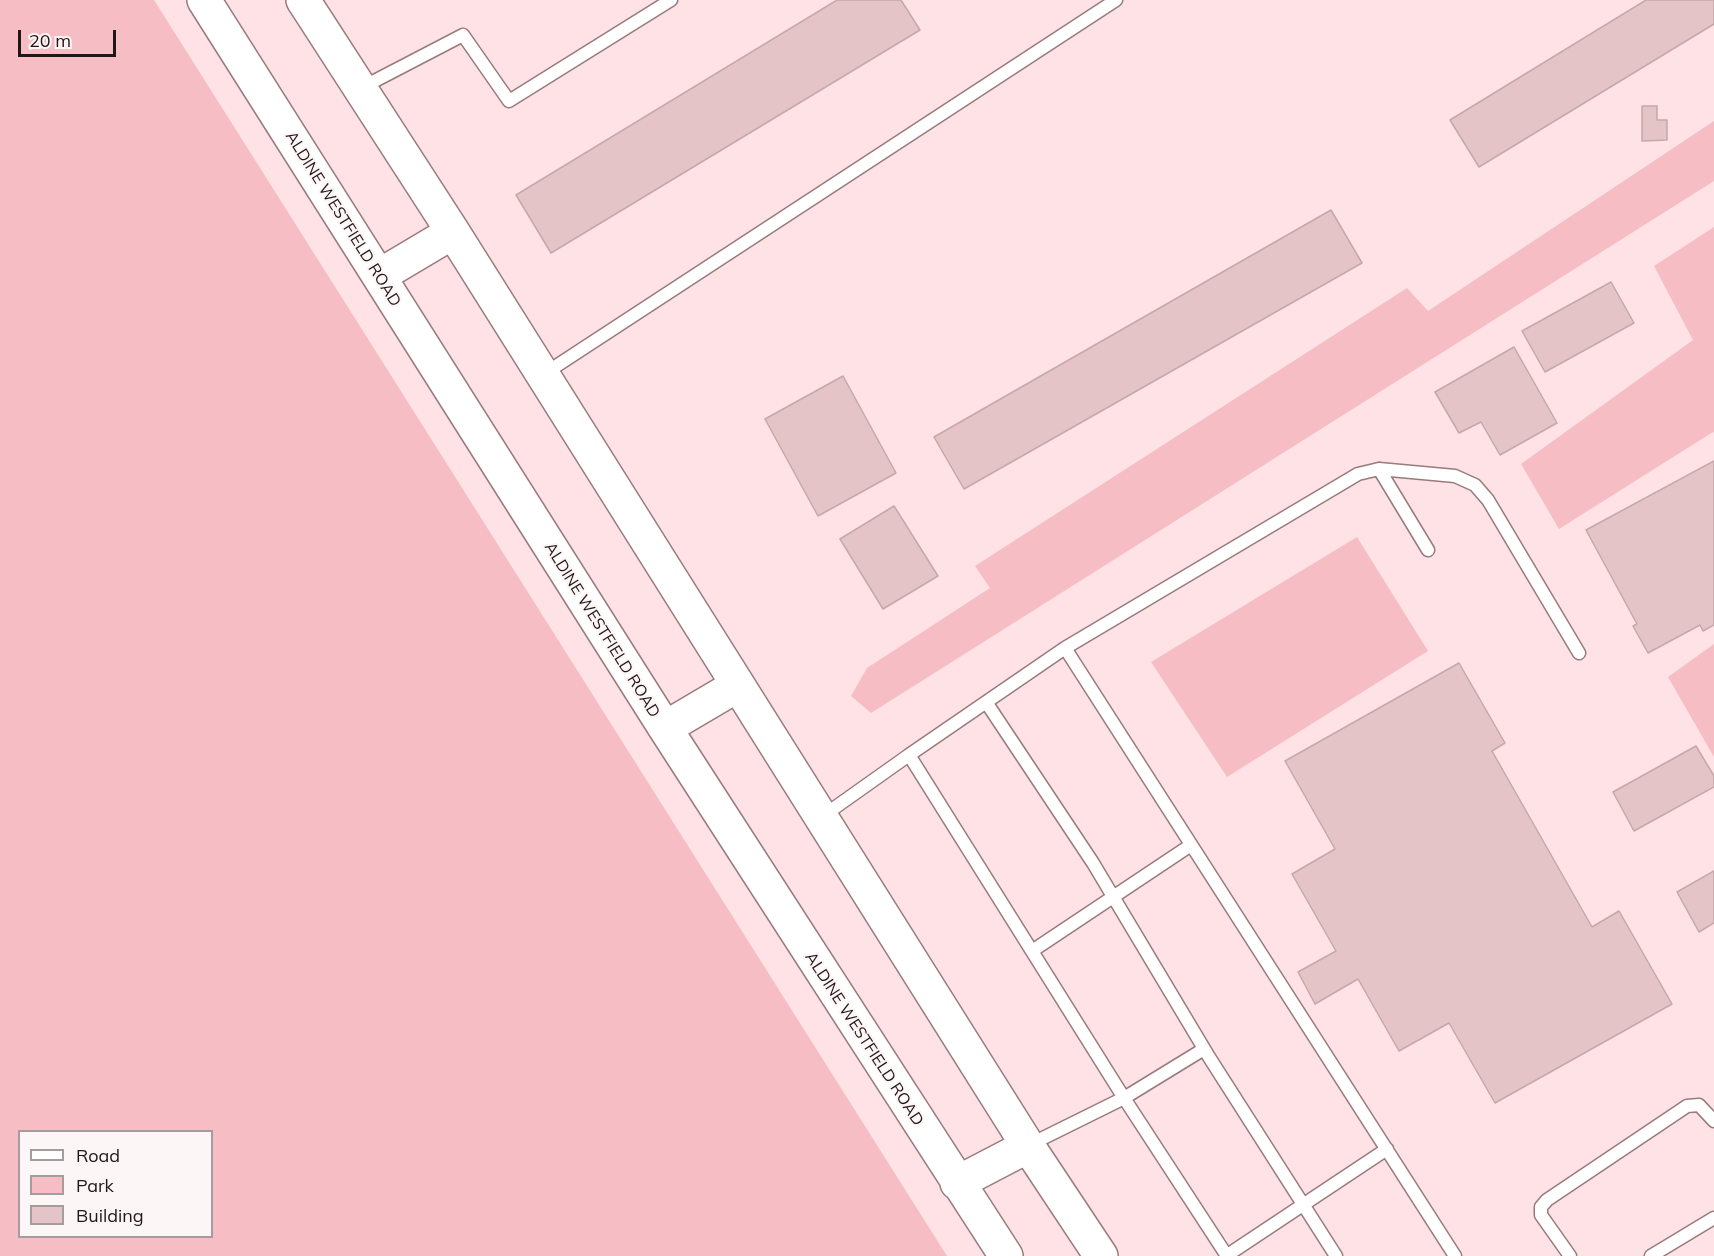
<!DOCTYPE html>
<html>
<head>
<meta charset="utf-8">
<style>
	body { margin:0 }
	#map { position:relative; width:1714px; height:1256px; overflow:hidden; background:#fee2e5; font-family:Mulish,sans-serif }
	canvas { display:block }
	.legend { position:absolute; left:18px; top:1130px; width:195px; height:108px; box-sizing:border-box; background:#fdf6f6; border:2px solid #a59c9d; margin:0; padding:8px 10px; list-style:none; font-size:18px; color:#221618 }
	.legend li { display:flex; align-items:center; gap:12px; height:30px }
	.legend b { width:30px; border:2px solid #a59c9d }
	.scale { position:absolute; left:18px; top:30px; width:98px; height:27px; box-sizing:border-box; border:3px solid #221618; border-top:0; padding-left:8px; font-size:18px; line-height:21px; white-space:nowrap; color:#221618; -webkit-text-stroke:4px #fdf6f6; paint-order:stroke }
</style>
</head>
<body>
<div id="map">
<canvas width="1714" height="1256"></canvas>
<ul class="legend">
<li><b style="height:8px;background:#fff"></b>Road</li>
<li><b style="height:16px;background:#f6bec4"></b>Park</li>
<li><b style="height:16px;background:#e5c4c7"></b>Building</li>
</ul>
<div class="scale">20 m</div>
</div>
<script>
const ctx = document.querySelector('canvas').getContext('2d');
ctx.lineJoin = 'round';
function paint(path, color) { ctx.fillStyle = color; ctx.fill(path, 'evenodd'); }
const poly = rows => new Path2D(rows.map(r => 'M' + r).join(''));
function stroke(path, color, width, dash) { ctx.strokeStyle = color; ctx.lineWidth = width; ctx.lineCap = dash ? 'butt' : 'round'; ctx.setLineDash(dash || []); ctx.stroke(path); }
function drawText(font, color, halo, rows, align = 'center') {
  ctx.font = font + ' Mulish,sans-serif'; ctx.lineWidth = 4.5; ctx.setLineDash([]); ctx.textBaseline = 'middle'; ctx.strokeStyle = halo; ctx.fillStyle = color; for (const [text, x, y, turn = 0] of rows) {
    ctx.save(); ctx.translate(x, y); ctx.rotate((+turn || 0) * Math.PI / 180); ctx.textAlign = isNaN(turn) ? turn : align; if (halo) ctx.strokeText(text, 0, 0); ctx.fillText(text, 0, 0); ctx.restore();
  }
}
paint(poly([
	[0,0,154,0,947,1256,0,1256],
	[20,1132,212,1132,212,1236,20,1236],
	[1714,121,1714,181,871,713,851,696,867,668,990,588,975,566,1407,288,1428,311],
	[1714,227,1714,433,1713,432,1559,529,1521,464,1693,340,1654,266],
	[1357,537,1428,651,1227,777,1151,662],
	[1714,644,1714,757,1668,677]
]), '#f6bec4');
const building = poly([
	[837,0,901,0,920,30,551,253,516,195,837,0],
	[1646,0,1714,0,1714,24,1479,167,1450,120,1646,0],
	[1642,106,1657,106,1657,120,1667,120,1667,140,1642,141,1642,106],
	[1331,210,1362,263,964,489,934,437,1331,210],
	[1611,282,1634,323,1545,372,1522,331,1611,282],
	[1514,347,1557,423,1500,455,1481,422,1459,433,1435,392,1514,347],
	[843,376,896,473,818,516,765,419,843,376],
	[1714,461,1714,625,1703,631,1700,625,1648,653,1633,626,1637,624,1586,530,1714,461],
	[894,506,938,576,883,609,840,539,894,506],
	[1459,663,1505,743,1492,751,1592,927,1619,911,1672,1004,1495,1103,1449,1023,1399,1051,1358,979,1315,1004,1298,972,1336,951,1292,874,1335,849,1285,761,1459,663],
	[1696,746,1714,776,1714,787,1634,831,1613,792,1696,746],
	[1714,871,1714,923,1699,932,1677,892,1714,871]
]);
paint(building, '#e5c4c7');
stroke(building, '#c7a7aa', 1.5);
const service = poly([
	[361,88,463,35,509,101,671,0],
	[544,374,1116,0],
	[1379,469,1428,550],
	[1065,648,1358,474,1379,469,1455,476,1475,485,1488,500,1579,653],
	[986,702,1093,863,1209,1057,1336,1256],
	[909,755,1065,648,1455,1256],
	[823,816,909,755,1124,1098,1029,1145],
	[1032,951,1191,845],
	[1204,1049,1124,1098,1227,1256],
	[1226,1256,1387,1149],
	[1570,1256,1541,1215,1541,1207,1547,1200,1687,1106,1699,1105,1714,1121],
	[1651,1256,1714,1218]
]);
const secondary = poly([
	[204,0,665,728,1006,1256],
	[303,0,453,232,1028,1146,1101,1256],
	[379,276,453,232],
	[665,728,738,685],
	[957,1183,1028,1146]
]);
stroke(service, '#997a7d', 15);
stroke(secondary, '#997a7d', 36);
stroke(service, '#fff', 12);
stroke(secondary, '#fff', 33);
drawText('16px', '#221618', '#fdf6f6', [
	["ALDINE WESTFIELD ROAD",343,219,58],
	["ALDINE WESTFIELD ROAD",602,630,58],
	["ALDINE WESTFIELD ROAD",864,1039,57]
]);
</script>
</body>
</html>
